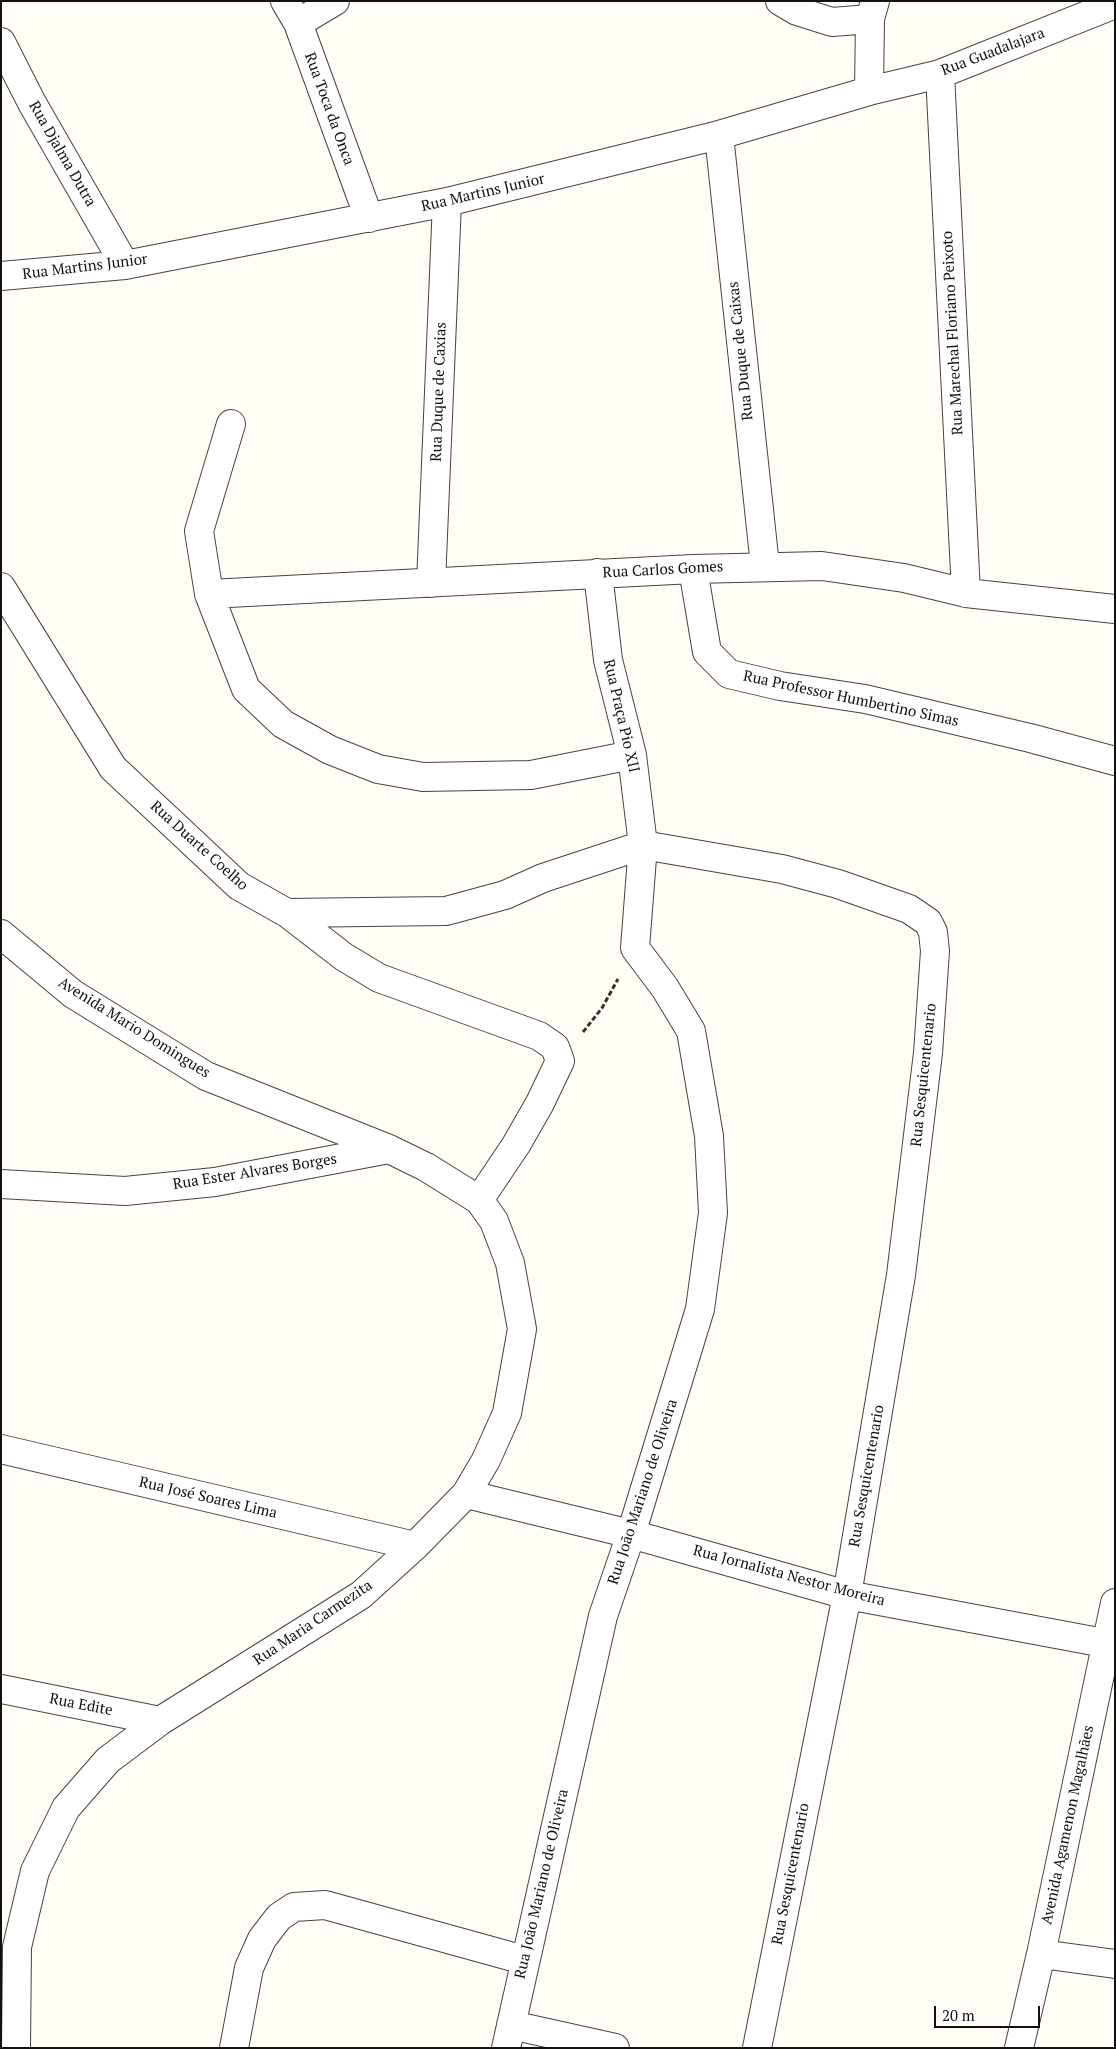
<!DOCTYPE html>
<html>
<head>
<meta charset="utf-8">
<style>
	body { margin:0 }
	#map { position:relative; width:1116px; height:2049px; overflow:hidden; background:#fffdf5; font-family:"PT Serif",serif }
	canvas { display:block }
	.frame { position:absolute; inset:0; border:2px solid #111; pointer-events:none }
	.scale { position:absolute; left:934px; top:2006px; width:106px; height:22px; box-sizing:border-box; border:2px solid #111; border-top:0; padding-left:6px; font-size:15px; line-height:18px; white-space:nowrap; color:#111; -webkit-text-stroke:4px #fff; paint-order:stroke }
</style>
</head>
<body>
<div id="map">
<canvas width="1116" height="2049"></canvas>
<div class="frame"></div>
<div class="scale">20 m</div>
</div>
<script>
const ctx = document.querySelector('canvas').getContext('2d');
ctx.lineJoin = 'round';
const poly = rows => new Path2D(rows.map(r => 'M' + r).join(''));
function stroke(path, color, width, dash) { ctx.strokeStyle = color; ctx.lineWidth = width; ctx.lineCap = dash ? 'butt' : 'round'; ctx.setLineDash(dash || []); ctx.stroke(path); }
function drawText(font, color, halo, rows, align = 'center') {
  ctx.font = font + ' "PT Serif",serif'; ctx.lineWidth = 5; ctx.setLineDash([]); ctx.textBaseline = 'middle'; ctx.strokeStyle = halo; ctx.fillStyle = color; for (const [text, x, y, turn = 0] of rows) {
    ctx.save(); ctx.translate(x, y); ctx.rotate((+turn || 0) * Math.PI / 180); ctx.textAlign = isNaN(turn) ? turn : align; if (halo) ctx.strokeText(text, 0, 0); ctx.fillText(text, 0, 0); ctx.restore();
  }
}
const street = poly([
	[285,1,298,23,369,218],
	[780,1,797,11,832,22,870,19],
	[298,23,335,1],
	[1,42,32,103,125,265],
	[940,74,966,593],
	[869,91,870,19,875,1],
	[719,135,765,566],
	[1,276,125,265,447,202,719,135,869,91,940,74,1115,4],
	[231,424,199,531,209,594,246,689,283,724,330,750,378,769,423,777,531,775,632,755],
	[693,569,707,652,729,674,780,686,865,699,1030,738,1115,761],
	[431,583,447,202],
	[1,587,113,768,239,886,287,913,446,911,505,895,543,878,643,845,782,869,838,884,909,909,928,922,933,932,935,951,928,1053,901,1275,847,1595,757,2048],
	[209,594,693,569,822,566,904,578,966,593,1115,609],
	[287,913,344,957,379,978,539,1036,555,1047,560,1061,540,1103,516,1145,479,1200],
	[1,934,73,994,206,1076,389,1149,426,1167,479,1200,494,1221,510,1263,522,1329,507,1413,486,1460,466,1494,415,1546,361,1595,160,1721,108,1760,66,1808,35,1871,17,1947,16,2048],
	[1,1184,125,1191,215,1182,389,1149],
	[1,1449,415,1546],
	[466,1494,631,1534,847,1595,1115,1645],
	[1,1689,160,1721],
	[1041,1954,1115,1964],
	[511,2025,615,2048],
	[234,2048,249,1968,262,1939,279,1917,294,1907,325,1905,524,1960],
	[506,2048,603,1616,631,1534,700,1309,713,1213,709,1136,691,1031,665,988,635,948,643,845,632,755,608,660,598,573],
	[1019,2048,1041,1954,1115,1603]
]);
stroke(street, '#444', 30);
stroke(poly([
	[583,1032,602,1008,618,979]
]), '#333', 3, [5, 2.5]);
stroke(street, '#fff', 28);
drawText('15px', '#111', '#fff', [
	["Rua Guadalajara",993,52,-21],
	["Rua Toca da Onca",329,109,70],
	["Rua Djalma Dutra",62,154,60],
	["Rua Martins Junior",483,193,-13],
	["Rua Martins Junior",85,267,-7],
	["Rua Marechal Floriano Peixoto",953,333,-93],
	["Rua Duque de Caixas",741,351,-96],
	["Rua Duque de Caxias",439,392,-88],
	["Rua Carlos Gomes",663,570,-3],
	["Rua Professor Humbertino Simas",851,699,12],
	["Rua Praça Pio XII",621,716,77],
	["Rua Duarte Coelho",199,846,42],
	["Avenida Mario Domingues",134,1028,32],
	["Rua Sesquicentenario",924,1075,-84],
	["Rua Ester Alvares Borges",255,1172,-9],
	["Rua Sesquicentenario",867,1476,-80],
	["Rua João Mariano de Oliveira",643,1492,-72],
	["Rua José Soares Lima",208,1498,13],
	["Rua Jornalista Nestor Moreira",789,1576,15],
	["Rua Maria Carmezita",313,1623,-34],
	["Rua Edite",81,1705,11],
	["Avenida Agamenon Magalhães",1068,1825,-78],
	["Rua Sesquicentenario",791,1874,-79],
	["Rua João Mariano de Oliveira",542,1884,-77]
]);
</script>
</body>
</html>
